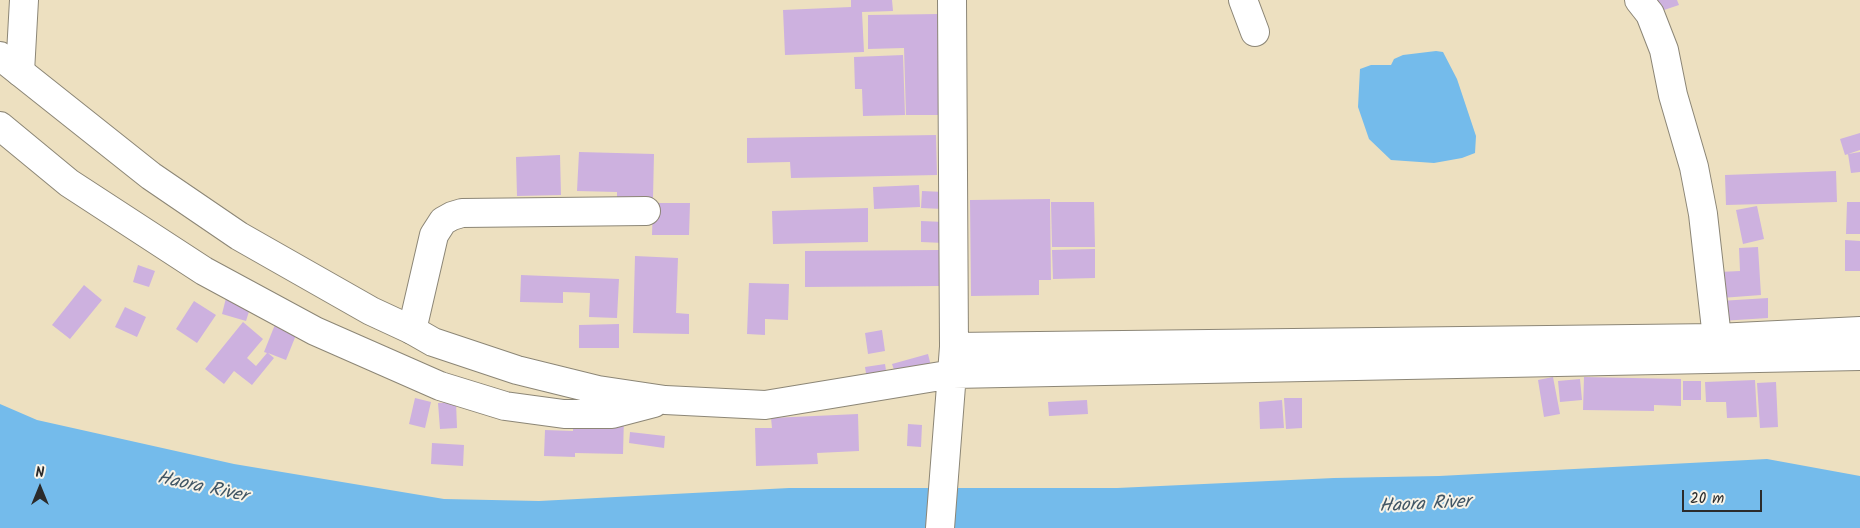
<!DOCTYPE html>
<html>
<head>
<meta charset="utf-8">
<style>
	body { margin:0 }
	#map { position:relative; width:1860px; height:528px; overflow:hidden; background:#ede0c0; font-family:Kalam,sans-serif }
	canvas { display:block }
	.north { position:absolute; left:15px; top:463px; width:50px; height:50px; -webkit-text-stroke:4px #f7f3e8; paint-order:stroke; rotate:0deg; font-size:14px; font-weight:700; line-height:20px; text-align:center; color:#2b2b2b }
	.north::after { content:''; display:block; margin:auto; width:18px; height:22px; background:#2b2b2b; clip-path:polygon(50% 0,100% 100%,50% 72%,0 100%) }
	.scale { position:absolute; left:1682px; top:490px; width:80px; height:22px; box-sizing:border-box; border:2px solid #2b2b2b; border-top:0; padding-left:6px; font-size:15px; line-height:18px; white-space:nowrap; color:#2b2b2b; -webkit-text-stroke:4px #f7f3e8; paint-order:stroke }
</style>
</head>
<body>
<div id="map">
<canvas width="1860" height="528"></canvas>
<div class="north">N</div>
<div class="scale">20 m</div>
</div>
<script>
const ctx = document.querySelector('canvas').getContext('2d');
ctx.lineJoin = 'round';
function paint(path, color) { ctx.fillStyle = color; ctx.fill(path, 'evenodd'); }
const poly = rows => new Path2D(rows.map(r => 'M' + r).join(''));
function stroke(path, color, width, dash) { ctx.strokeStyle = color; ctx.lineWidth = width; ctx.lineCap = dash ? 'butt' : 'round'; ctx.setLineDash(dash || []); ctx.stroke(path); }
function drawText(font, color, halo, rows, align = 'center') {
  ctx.font = font + ' Kalam,sans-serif'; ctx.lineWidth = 4; ctx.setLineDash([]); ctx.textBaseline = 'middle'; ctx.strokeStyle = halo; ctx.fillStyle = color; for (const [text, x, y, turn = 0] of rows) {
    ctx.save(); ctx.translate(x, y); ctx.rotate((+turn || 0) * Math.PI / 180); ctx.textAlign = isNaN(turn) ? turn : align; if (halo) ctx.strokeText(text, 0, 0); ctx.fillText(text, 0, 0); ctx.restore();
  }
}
paint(poly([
	[1436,51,1443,52,1457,79,1476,136,1475,153,1462,158,1434,163,1391,160,1369,139,1358,107,1360,69,1371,65,1391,65,1394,59,1403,55],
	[0,404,37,420,234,464,444,499,539,501,789,488,1117,488,1334,478,1439,476,1767,459,1860,476,1860,528,0,528]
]), '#74bbeb');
paint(poly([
	[851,0,892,0,893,11,862,12,864,52,785,55,783,10,851,7],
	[1647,0,1677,0,1679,5,1652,14],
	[939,14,942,115,906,115,904,48,868,49,868,15],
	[903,55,905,115,863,116,862,89,855,89,854,57],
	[1860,133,1860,150,1845,155,1840,139],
	[936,135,937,175,791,178,790,162,747,163,747,138],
	[579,152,654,154,653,198,617,197,617,192,577,191],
	[1860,152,1860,172,1851,173,1848,154],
	[560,155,561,195,517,196,516,157],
	[1836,171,1837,202,1726,205,1725,175],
	[919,185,920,207,874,209,873,187],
	[922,191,944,192,943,209,921,208],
	[1050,199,1051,280,1039,280,1039,295,971,296,970,200],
	[1051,202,1094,202,1095,247,1052,247],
	[1847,202,1860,202,1860,234,1846,234],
	[653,203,690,203,689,235,652,235],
	[1757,206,1764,239,1743,244,1736,210],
	[868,208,868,242,773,244,772,211],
	[921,221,944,222,944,243,921,242],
	[1845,240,1860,241,1860,271,1845,271],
	[1758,247,1761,295,1721,298,1719,272,1740,271,1739,248],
	[1095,249,1095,278,1053,279,1052,250],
	[939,250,939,286,805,287,805,251],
	[635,256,678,258,676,313,689,314,689,334,633,333],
	[138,265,155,271,149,287,133,282],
	[521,275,619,279,617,318,589,317,590,293,563,292,563,303,520,302],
	[749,283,789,284,788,320,765,319,765,335,747,334],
	[84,285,102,300,70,339,52,325],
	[226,298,251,305,246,321,222,314],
	[1768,298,1768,318,1721,321,1720,301],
	[194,301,216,315,197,343,176,329],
	[125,307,146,317,137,337,115,327],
	[243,322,263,339,247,358,256,366,267,353,264,352,276,322,298,330,286,360,268,353,274,358,252,385,234,371,224,384,205,369],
	[619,324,619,348,579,348,579,325],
	[882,330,885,351,868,354,865,333],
	[928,354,932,370,897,379,892,364],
	[885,364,888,383,868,386,865,367],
	[1553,377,1560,414,1544,417,1538,380],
	[1584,377,1681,379,1681,406,1654,405,1654,411,1583,410],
	[1580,379,1582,400,1560,402,1558,381],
	[1755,380,1757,417,1727,418,1726,402,1706,402,1705,382],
	[1683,381,1701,381,1701,400,1683,400],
	[1776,382,1778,427,1760,428,1757,383],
	[415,398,431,402,425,428,409,424],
	[1284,398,1302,398,1302,428,1286,429],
	[1087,400,1088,414,1049,416,1048,402],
	[1282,400,1284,428,1260,429,1259,402],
	[456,402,457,428,440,429,438,403],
	[858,414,859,451,817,453,818,464,756,466,755,428,772,428,771,418],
	[573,415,624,417,623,454,575,453,575,457,544,456,545,430,573,431],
	[908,424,922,425,921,447,907,446],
	[630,432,665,436,664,448,629,443],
	[432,443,464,445,463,466,431,464]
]), '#cdb1df');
const minor = poly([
	[1243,0,1255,32],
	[1639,0,1650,14,1664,50,1673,95,1694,167,1703,214,1717,338],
	[20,72,24,0],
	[412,330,434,235,443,221,452,216,462,213,646,211]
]);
const tertiary = poly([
	[0,56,151,176,239,236,371,311,412,330,433,342,517,370,598,390,665,400,765,405,953,374,1860,356],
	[0,126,69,183,204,271,315,331,440,386,505,406,564,414,612,414,654,403],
	[954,347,1717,338,1860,331],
	[940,528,954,347,952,0]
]);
stroke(minor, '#8c8676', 30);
stroke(tertiary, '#8c8676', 30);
stroke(minor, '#fff', 28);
stroke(tertiary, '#fff', 28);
drawText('italic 19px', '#415665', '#f7f3e8', [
	["Haora River",202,489,12],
	["Haora River",1425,506,-3]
]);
</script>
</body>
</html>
